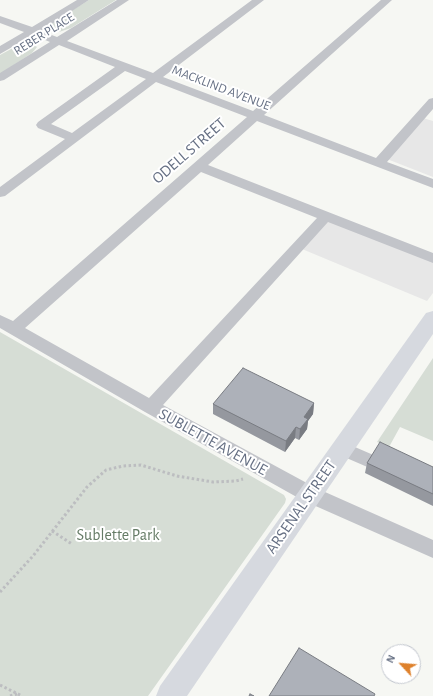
<!DOCTYPE html>
<html>
<head>
<meta charset="utf-8">
<style>
	body { margin:0 }
	#map { position:relative; width:433px; height:696px; overflow:hidden; background:#f6f7f3; font-family:"Alegreya Sans",sans-serif }
	canvas { display:block }
	.north { position:absolute; left:381px; top:644px; width:40px; height:40px; box-sizing:border-box; background:#fff; border:1px solid #c2c6ce; border-radius:50%; rotate:296deg; font-size:11px; font-weight:700; line-height:16px; text-align:center; color:#667084 }
	.north::after { content:''; display:block; margin:auto; width:14px; height:18px; background:#de812c; clip-path:polygon(50% 0,100% 100%,50% 72%,0 100%) }
</style>
</head>
<body>
<div id="map">
<canvas width="433" height="696"></canvas>
<div class="north">N</div>
</div>
<script>
const ctx = document.querySelector('canvas').getContext('2d');
ctx.lineJoin = 'round';
function paint(path, color) { ctx.fillStyle = color; ctx.fill(path, 'evenodd'); }
const poly = rows => new Path2D(rows.map(r => 'M' + r).join(''));
function stroke(path, color, width, dash) { ctx.strokeStyle = color; ctx.lineWidth = width; ctx.lineCap = dash ? 'butt' : 'round'; ctx.setLineDash(dash || []); ctx.stroke(path); }
function drawText(font, color, halo, rows, align = 'center') {
  ctx.font = font + ' "Alegreya Sans",sans-serif'; ctx.lineWidth = 4; ctx.setLineDash([]); ctx.textBaseline = 'middle'; ctx.strokeStyle = halo; ctx.fillStyle = color; for (const [text, x, y, turn = 0] of rows) {
    ctx.save(); ctx.translate(x, y); ctx.rotate((+turn || 0) * Math.PI / 180); ctx.textAlign = isNaN(turn) ? turn : align; if (halo) ctx.strokeText(text, 0, 0); ctx.fillText(text, 0, 0); ctx.restore();
  }
}
paint(poly([
	[423,118,433,121,433,177,387,159],
	[328,219,433,261,433,293,427,301,302,249]
]), '#e7e7e7');
paint(poly([
	[89,0,116,0,71,28,59,32,50,27,50,24],
	[24,42,30,42,37,47,32,53,0,74,0,55],
	[0,332,284,495,286,499,285,503,148,696,0,696],
	[433,358,433,441,400,427,389,447,377,442]
]), '#d6ddd5');
stroke(poly([
	[52,531,72,544],
	[0,592,33,556,87,487,106,470,123,466,141,465,177,476,213,482,236,481,243,479],
	[0,685,22,696],
	[10,696,17,694]
]), '#bcbdc0', 3, [2.5, 2.5]);
paint(poly([
	[77,0,89,0,41,31,57,37,117,0,129,0,67,41,153,73,252,0,264,0,163,77,253,111,381,0,392,0,264,115,376,158,429,99,433,98,433,109,387,162,433,179,433,188,257,121,208,165,433,253,433,263,328,222,163,405,316,488,433,540,433,558,302,500,145,412,0,328,0,315,13,321,247,117,156,82,5,196,0,197,0,187,65,139,38,128,36,125,38,122,115,67,59,45,4,80,0,81,0,73,50,42,33,35,0,54,0,46,24,32,0,23,0,16,32,27,77,0],
	[125,71,146,79,72,133,51,124,125,71],
	[201,172,317,218,149,398,25,328,201,172],
	[341,441,378,457,381,462,378,467,372,469,335,453,332,448,335,443,341,441]
]), '#c2c4c9');
paint(poly([
	[433,311,433,334,187,696,156,696,160,686,426,313,433,311]
]), '#d6d9df');
paint(poly([
	[314,403,313,414,308,421,307,429,299,440,295,438,285,452,213,414,213,404],
	[367,463,433,467,433,506,365,473]
]), '#95989f');
paint(poly([
	[314,403,313,414,308,421,307,429,299,440,300,429,304,417],
	[296,427,295,438,285,452,286,441]
]), '#797c82');
const building = poly([
	[243,368,314,403,304,417,308,419,300,429,296,427,286,441,213,404,243,368],
	[380,442,433,467,433,494,367,463,380,442],
	[299,648,375,694,374,696,269,696,299,648],
	[250,694,254,696,249,696,250,694]
]);
paint(building, '#adb1b9');
stroke(building, '#797c82', 1);
drawText('13px', '#667084', '#fff', [
	["REBER PLACE",44,34,-32],
	["MACKLIND AVENUE",221,88,21]
]);
drawText('16px', '#667084', '#fff', [
	["ODELL STREET",189,151,-41],
	["SUBLETTE AVENUE",213,442,29],
	["ARSENAL STREET",301,507,-55]
]);
drawText('16px', '#657b66', '#fff', [
	["Sublette Park",118,535]
]);
</script>
</body>
</html>
